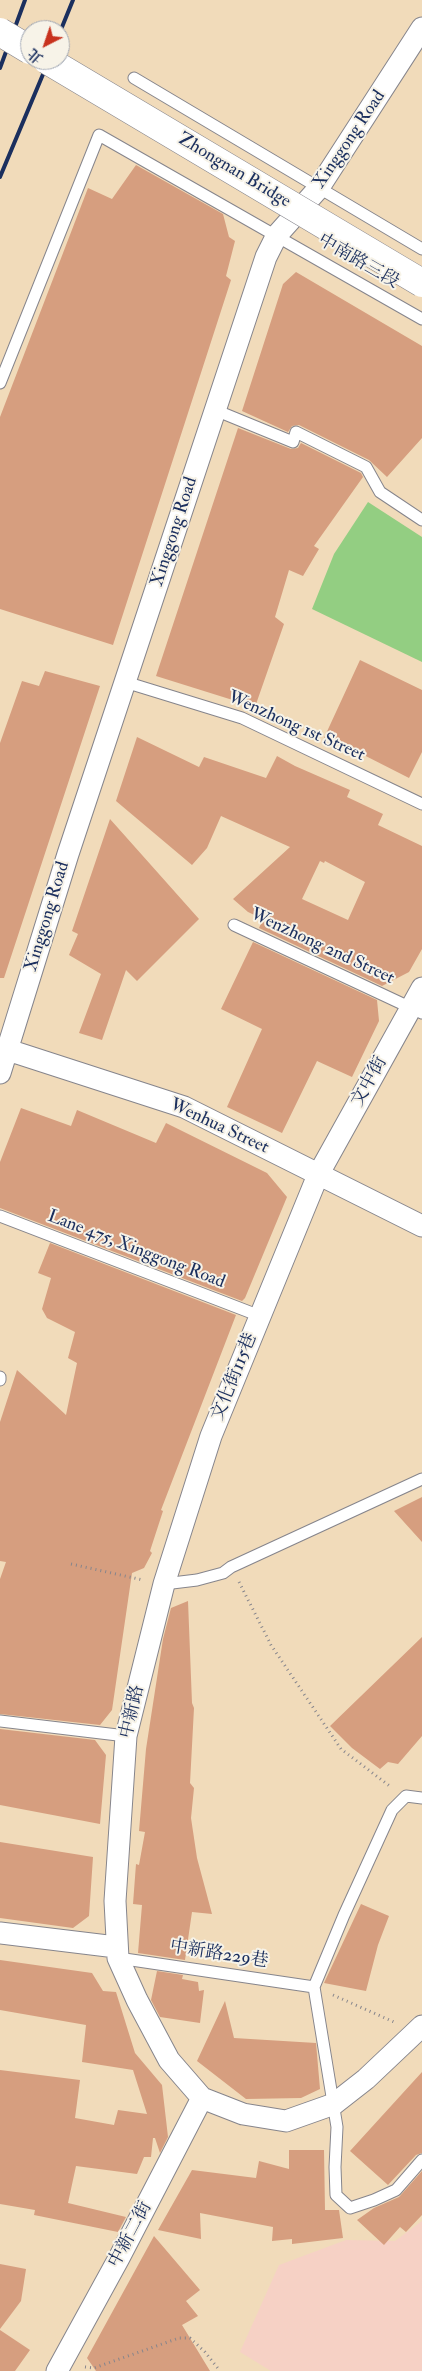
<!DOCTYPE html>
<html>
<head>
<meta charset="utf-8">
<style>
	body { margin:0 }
	#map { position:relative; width:422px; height:2371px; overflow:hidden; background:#f1dbba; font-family:"IM FELL Double Pica","Noto Serif TC",serif }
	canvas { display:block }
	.north { position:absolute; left:20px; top:20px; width:50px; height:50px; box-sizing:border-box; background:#f7f3e8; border:1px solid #9fa5b1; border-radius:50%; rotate:221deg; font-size:14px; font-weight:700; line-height:20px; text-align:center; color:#1b2f5e }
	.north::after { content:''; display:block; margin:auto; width:18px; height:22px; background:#c8321e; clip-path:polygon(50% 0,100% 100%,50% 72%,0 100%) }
</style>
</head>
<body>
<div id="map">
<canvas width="422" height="2371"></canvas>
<div class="north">北</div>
</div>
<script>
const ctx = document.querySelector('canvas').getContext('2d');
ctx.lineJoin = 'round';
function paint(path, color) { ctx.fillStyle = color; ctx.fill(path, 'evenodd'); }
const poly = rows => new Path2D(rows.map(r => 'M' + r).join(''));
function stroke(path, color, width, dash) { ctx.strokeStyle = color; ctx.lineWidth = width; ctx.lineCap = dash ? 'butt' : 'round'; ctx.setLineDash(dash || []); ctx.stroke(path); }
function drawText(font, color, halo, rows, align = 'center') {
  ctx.font = font + ' "IM FELL Double Pica","Noto Serif TC",serif'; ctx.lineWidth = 4; ctx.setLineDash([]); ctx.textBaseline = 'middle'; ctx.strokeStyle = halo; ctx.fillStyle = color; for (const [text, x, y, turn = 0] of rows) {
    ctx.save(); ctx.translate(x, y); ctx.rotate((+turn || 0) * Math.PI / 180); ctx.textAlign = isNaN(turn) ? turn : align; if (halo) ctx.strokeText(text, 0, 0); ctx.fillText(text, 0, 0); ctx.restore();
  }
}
paint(poly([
	[422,2221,422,2371,271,2371,240,2352,279,2265,346,2240,395,2241]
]), '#f6d1c5');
paint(poly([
	[368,502,422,537,422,662,312,609,334,554]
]), '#93ce82');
paint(poly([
	[136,165,223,214,229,237,235,241,226,276,231,280,113,645,0,609,0,417,88,188,112,199],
	[296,272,422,346,422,438,387,477,369,460,299,425,292,426,288,432,242,411,283,284],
	[238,428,291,449,298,448,301,443,361,473,363,477,314,546,319,549,303,576,289,570,275,617,284,624,255,707,156,676],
	[360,660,422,690,422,752,409,778,350,748,349,750,324,738],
	[45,671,100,686,4,978,0,978,0,743,22,681,39,686],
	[137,737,199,767,204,757,266,778,277,756,295,766,350,790,347,797,383,814,378,825,422,846,422,949,409,972,382,986,259,928,263,919,248,912,233,899,290,847,221,816,207,848,192,865,116,801],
	[320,861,324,863,325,861,365,882,348,920,302,899],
	[110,819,199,919,137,981,126,970,102,1040,79,1033,101,974,69,955,78,934,72,931],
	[253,942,377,1000,379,1021,352,1077,317,1061,282,1133,227,1107,262,1029,221,1009],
	[21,1108,71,1126,77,1110,156,1143,166,1123,267,1173,287,1197,245,1298,242,1301,0,1208,0,1162],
	[50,1243,236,1315,161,1510,163,1511,150,1551,152,1553,144,1568,132,1573,112,1710,100,1725,0,1714,0,1579,6,1562,0,1561,0,1422,17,1370,66,1415,77,1363,68,1358,75,1332,47,1318,42,1309,51,1278,38,1273],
	[422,1497,422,1542,394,1511],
	[188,1601,192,1703,194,1708,190,1783,194,1788,191,1818,197,1858,212,1914,192,1912,185,1960,138,1953,142,1905,133,1904,136,1864,139,1865,145,1832,139,1831,146,1749,163,1639,171,1608],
	[422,1637,422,1736,398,1764,388,1762,380,1769,352,1748,330,1726],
	[0,1729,95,1740,106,1755,100,1824,0,1805],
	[0,1842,93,1857,89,1916,73,1928,0,1918],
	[361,1904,389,1916,378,1945,366,1991,324,1983],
	[0,1960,92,1973,103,1991,116,1992,135,2053,162,2085,168,2137,160,2153,155,2138,153,2138,151,2157,144,2157,137,2174,76,2166,68,2203,126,2217,118,2232,34,2215,35,2210,0,2204,0,2070,80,2080,75,2118,114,2125,118,2110,147,2114,133,2070,82,2062,86,2025,0,2010],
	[157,1971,183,1975,182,1979,198,1982,199,1991,204,1990,200,2023,160,2017,151,2000],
	[225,2001,234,2038,316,2043,320,2089,301,2098,246,2099,197,2061],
	[422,2072,422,2153,416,2155,388,2185,350,2151],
	[289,2150,324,2150,325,2210,339,2210,343,2238,292,2244,292,2239,272,2241,273,2227,200,2213,201,2239,158,2230,192,2170,256,2178,259,2161,289,2169],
	[422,2171,422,2215,406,2232,400,2227,384,2245,357,2220,374,2208,399,2197],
	[154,2236,200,2290,186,2301,198,2316,182,2325,210,2371,96,2371,87,2358],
	[0,2264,26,2269,21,2301,0,2329],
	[0,2330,30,2350,15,2371,0,2371]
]), '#d69e7f');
const service = poly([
	[134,78,422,249],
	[0,383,99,135,422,319],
	[215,410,293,442,296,432,366,467,380,492,422,520],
	[125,682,242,718,422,804],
	[234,925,422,1013],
	[0,1216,260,1316],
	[0,1377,0,1380],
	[164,1584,197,1580,223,1573,231,1567,422,1479],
	[0,1721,126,1736],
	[118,1958,314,1987],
	[314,1987,337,2127,335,2167,336,2195,350,2208,374,2200,396,2190,422,2160],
	[314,1987,344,1915,392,1810,406,1796,422,1798]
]);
const minor = poly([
	[422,988,318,1175,211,1436,164,1584,126,1736,115,1901,118,1958,137,2000,169,2060,202,2098,243,2114,286,2121,334,2104,366,2079,422,2026],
	[8,1050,184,1107,422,1226],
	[0,1073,68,854,266,257,277,235,318,189,422,28],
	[0,1933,116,1947],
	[57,2371,119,2258,202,2098]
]);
stroke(service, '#86858c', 13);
stroke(minor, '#86858c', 23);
stroke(poly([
	[71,1564,143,1580],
	[239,1582,271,1645,341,1749,391,1787],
	[333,1995,394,2022],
	[85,2367,94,2368,179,2338,190,2338,205,2352,220,2371]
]), '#86858c', 3, [1, 4]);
stroke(service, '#fff', 11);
stroke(minor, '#fff', 21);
stroke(poly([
	[60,32,73,0],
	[0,68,25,0],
	[0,177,49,60]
]), '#1b2f5e', 4);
const secondaryBridge = poly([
	[0,32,30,50],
	[47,60,422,283]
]);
stroke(secondaryBridge, '#86858c', 29, []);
stroke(secondaryBridge, '#fff', 28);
drawText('18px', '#1b2f5e', '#f7f3e8', [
	["Xinggong Road",350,140,-56],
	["Zhongnan Bridge",234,171,31],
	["中南路三段",358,262,30],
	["Xinggong Road",175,532,-72],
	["Wenzhong 1st Street",296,727,24],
	["Xinggong Road",48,917,-73],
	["Wenzhong 2nd Street",322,947,25],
	["文中街",370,1082,-61],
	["Wenhua Street",219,1127,25],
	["Lane 475, Xinggong Road",136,1250,21],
	["文化街115巷",235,1377,-68],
	["中新路",133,1712,-77],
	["中新路229巷",219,1955,9],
	["中新二街",131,2235,-62]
]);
</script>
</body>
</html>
